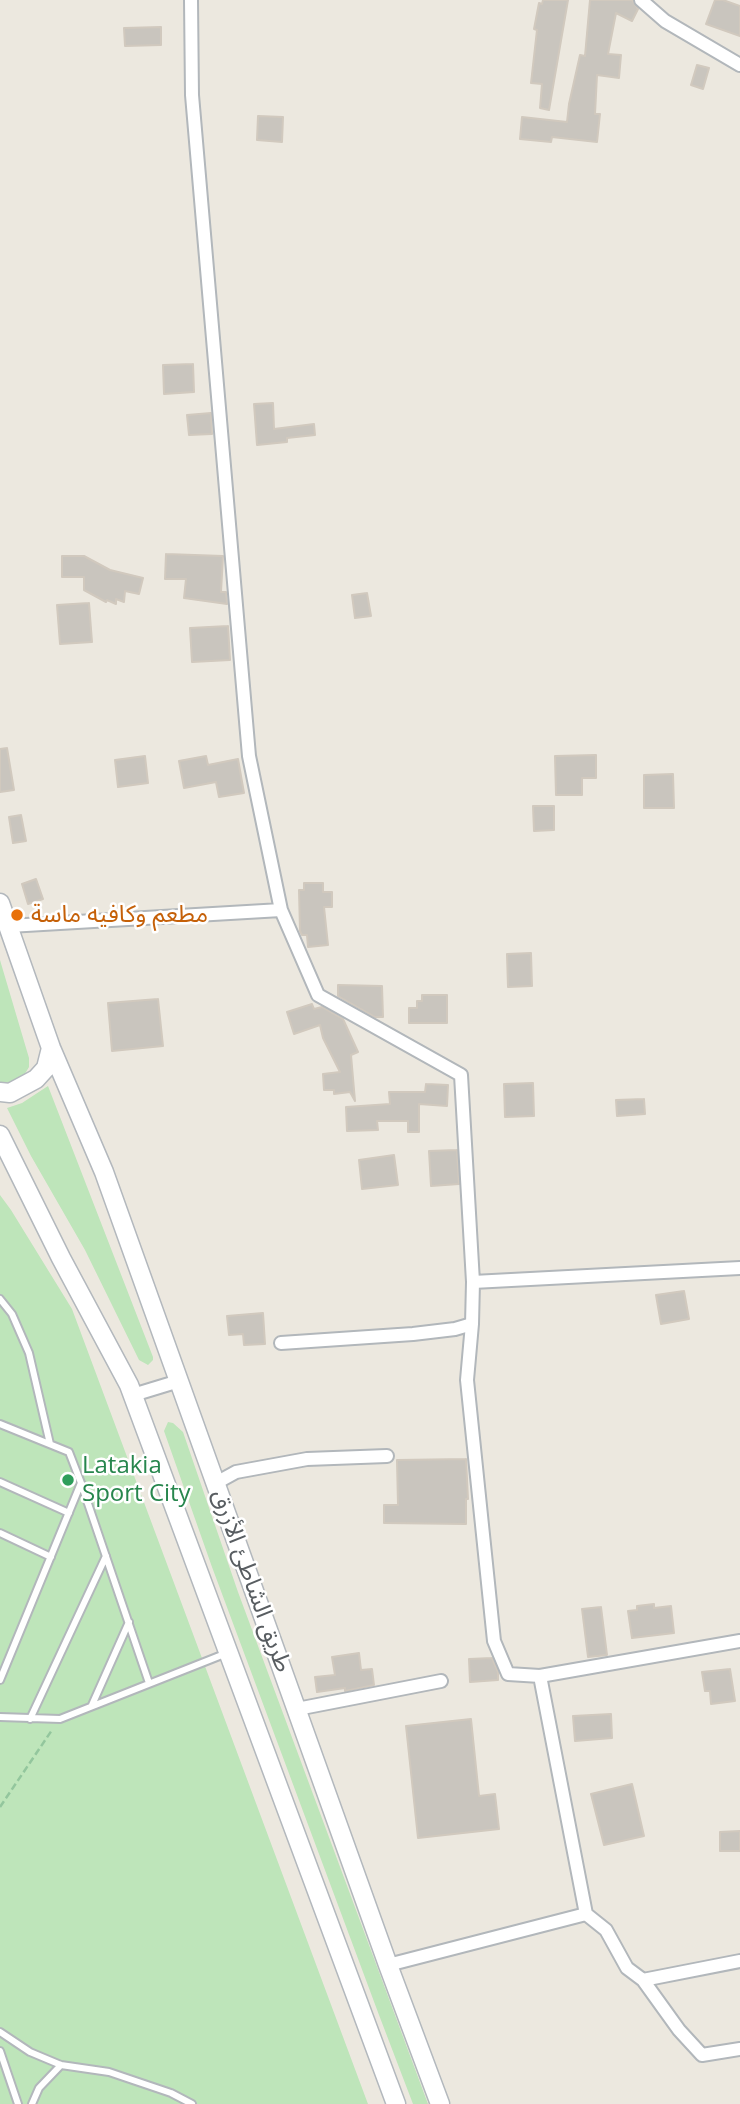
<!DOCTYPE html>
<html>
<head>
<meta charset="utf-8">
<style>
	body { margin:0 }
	canvas { display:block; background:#ece8df }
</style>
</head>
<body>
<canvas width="740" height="2104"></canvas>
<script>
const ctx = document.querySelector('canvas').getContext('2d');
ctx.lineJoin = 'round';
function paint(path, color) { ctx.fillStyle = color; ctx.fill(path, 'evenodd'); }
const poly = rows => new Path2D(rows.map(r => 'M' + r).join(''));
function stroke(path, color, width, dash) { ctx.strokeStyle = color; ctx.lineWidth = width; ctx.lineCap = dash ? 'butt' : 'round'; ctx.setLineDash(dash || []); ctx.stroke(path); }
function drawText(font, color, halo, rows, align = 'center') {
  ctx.font = font + ' "Open Sans","Noto Sans Arabic",sans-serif'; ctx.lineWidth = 5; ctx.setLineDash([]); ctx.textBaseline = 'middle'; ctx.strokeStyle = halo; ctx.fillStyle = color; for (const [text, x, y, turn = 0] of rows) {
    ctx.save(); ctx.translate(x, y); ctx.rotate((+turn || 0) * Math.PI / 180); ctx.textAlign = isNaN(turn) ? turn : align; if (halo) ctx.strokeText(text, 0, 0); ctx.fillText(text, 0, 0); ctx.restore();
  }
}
paint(poly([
	[0,960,29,1058,29,1067,23,1077,12,1083,0,1082],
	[48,1086,153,1357,153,1360,148,1365,139,1360,85,1250,31,1156,7,1108,22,1103],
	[0,1195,11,1210,72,1309,368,2104,0,2104],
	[168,1422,173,1423,183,1432,238,1592,428,2104,413,2104,379,2015,212,1567,164,1431]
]), '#bee5ba');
const building = poly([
	[543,0,568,0,549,110,540,108,542,84,531,83,537,30,534,29,539,3,542,4,543,0],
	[590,0,632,0,638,9,632,21,616,13,608,54,621,55,619,78,597,75,595,114,600,114,597,142,552,137,551,142,520,139,522,117,567,122,569,104,580,55,585,56,590,0],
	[715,0,723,0,740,6,740,36,706,24,715,0],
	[161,27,161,45,125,46,124,28,161,27],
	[697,65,709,68,703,89,691,85,697,65],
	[258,116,283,117,282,142,257,140,258,116],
	[193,364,194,392,164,394,163,365,193,364],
	[273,403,274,429,314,424,315,435,287,438,287,442,257,445,254,404,273,403],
	[211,413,212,434,189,435,187,415,211,413],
	[166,554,223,556,221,592,226,592,227,604,184,598,186,579,165,579,166,554],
	[62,556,84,556,110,570,143,578,139,594,125,591,124,602,116,599,116,604,107,600,106,602,84,590,84,577,62,577,62,556],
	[367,593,371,616,355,618,352,595,367,593],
	[89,603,92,642,60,644,57,605,89,603],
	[228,626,230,660,192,662,190,628,228,626],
	[7,748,14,790,0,792,0,749,7,748],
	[596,755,596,778,582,778,582,795,556,795,555,756,596,755],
	[145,756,148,783,118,787,115,760,145,756],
	[206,756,208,765,238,759,244,793,219,797,216,782,184,788,179,761,206,756],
	[673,774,674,808,644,808,644,775,673,774],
	[533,806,554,806,554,830,534,831,533,806],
	[21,815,26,841,13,843,9,817,21,815],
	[36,879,43,899,28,904,22,884,36,879],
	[304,883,323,883,323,892,332,892,332,907,324,907,328,945,308,947,307,935,302,935,300,931,299,890,304,890,304,883],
	[531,953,532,986,508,987,507,954,531,953],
	[338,985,382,986,383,1017,375,1017,338,996,338,985],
	[422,995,447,995,447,1023,409,1023,409,1008,417,1008,417,1001,422,1001,422,995],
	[158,999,163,1046,112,1051,108,1003,158,999],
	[312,1004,314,1009,322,1007,343,1019,358,1052,351,1055,355,1101,350,1092,334,1094,334,1090,324,1090,323,1074,340,1072,323,1038,320,1025,294,1034,287,1012,312,1004],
	[533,1083,534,1116,505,1117,504,1084,533,1083],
	[426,1084,448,1085,447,1106,419,1104,419,1132,408,1132,408,1121,377,1121,378,1130,347,1131,346,1107,390,1104,389,1092,425,1092,426,1084],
	[644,1099,645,1114,617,1116,616,1100,644,1099],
	[457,1150,459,1184,431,1186,429,1151,457,1150],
	[394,1155,398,1185,362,1189,359,1160,394,1155],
	[684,1291,689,1319,661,1324,656,1295,684,1291],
	[263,1313,265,1344,244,1345,243,1334,229,1335,227,1316,263,1313],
	[466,1459,468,1499,466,1499,466,1524,384,1523,384,1505,398,1505,397,1460,466,1459],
	[654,1604,654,1608,671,1606,674,1633,632,1638,628,1611,637,1610,637,1606,654,1604],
	[601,1607,607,1655,588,1657,582,1609,601,1607],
	[359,1653,361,1670,372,1669,374,1685,345,1691,345,1688,317,1692,315,1677,335,1675,332,1657,359,1653],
	[492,1658,498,1672,498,1680,470,1682,469,1659,492,1658],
	[730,1669,735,1701,711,1704,710,1691,705,1691,702,1672,730,1669],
	[611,1714,612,1738,575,1741,573,1716,611,1714],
	[471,1719,479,1796,495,1794,499,1829,418,1838,406,1726,471,1719],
	[632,1784,644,1836,604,1845,591,1794,632,1784],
	[740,1831,740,1851,720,1851,720,1832,740,1831]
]);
paint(building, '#c9c5be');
stroke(building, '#d1c9be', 2);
const service = poly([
	[0,1299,12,1314,29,1353,50,1444],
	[0,1424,69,1452,81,1483],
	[0,1482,69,1513],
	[0,1533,51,1557],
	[0,1680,81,1483,149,1683],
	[92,1705,129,1622],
	[0,1717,60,1719,227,1653],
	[30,1719,106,1556],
	[0,2032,30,2052,61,2065,109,2072,171,2093,192,2104],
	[0,2051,18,2104],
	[32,2104,39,2088,61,2065]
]);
const minor = poly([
	[191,0,192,95,249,756,281,910,318,995,461,1075,473,1282,472,1324,467,1380,494,1641,508,1674,540,1676,740,1641],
	[641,0,665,21,740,65],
	[9,926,281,910],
	[473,1282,740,1268],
	[281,1343,413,1334,455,1329,472,1324],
	[133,1395,179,1381],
	[216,1483,236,1472,307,1459,387,1456],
	[297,1709,441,1681],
	[586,1914,606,1930,627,1968,643,1980,679,2030,702,2055,740,2049],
	[388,1965,586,1914,540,1676],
	[643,1980,740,1961]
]);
const secondary = poly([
	[0,903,51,1048,104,1172,388,1965,440,2104],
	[0,1092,10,1093,36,1079,46,1068,51,1048],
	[0,1135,61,1258,129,1385,396,2104]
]);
stroke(service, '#b2b7bb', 10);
stroke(minor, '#b2b7bb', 16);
stroke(secondary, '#b3b8bd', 21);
stroke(poly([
	[0,1807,52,1730]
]), '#93c69d', 2.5, [7, 3.5]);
stroke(service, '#fff', 6);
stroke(minor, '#fff', 12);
stroke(secondary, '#fff', 18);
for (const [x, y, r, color] of [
	[17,915,7,"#e8710a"],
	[68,1480,7,"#2e9e5b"]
]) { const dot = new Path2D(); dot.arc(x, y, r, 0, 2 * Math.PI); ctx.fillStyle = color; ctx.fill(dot); stroke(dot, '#fff', 2.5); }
drawText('24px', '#c56008', '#fff', [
	["مطعم وكافيه ماسة",31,915]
], 'left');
drawText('24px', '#27864d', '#fff', [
	["Latakia",82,1466],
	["Sport City",82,1494]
], 'left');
drawText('24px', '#585d61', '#fff', [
	["طريق الشاطئ الأزرق",251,1581,70]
]);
</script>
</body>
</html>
